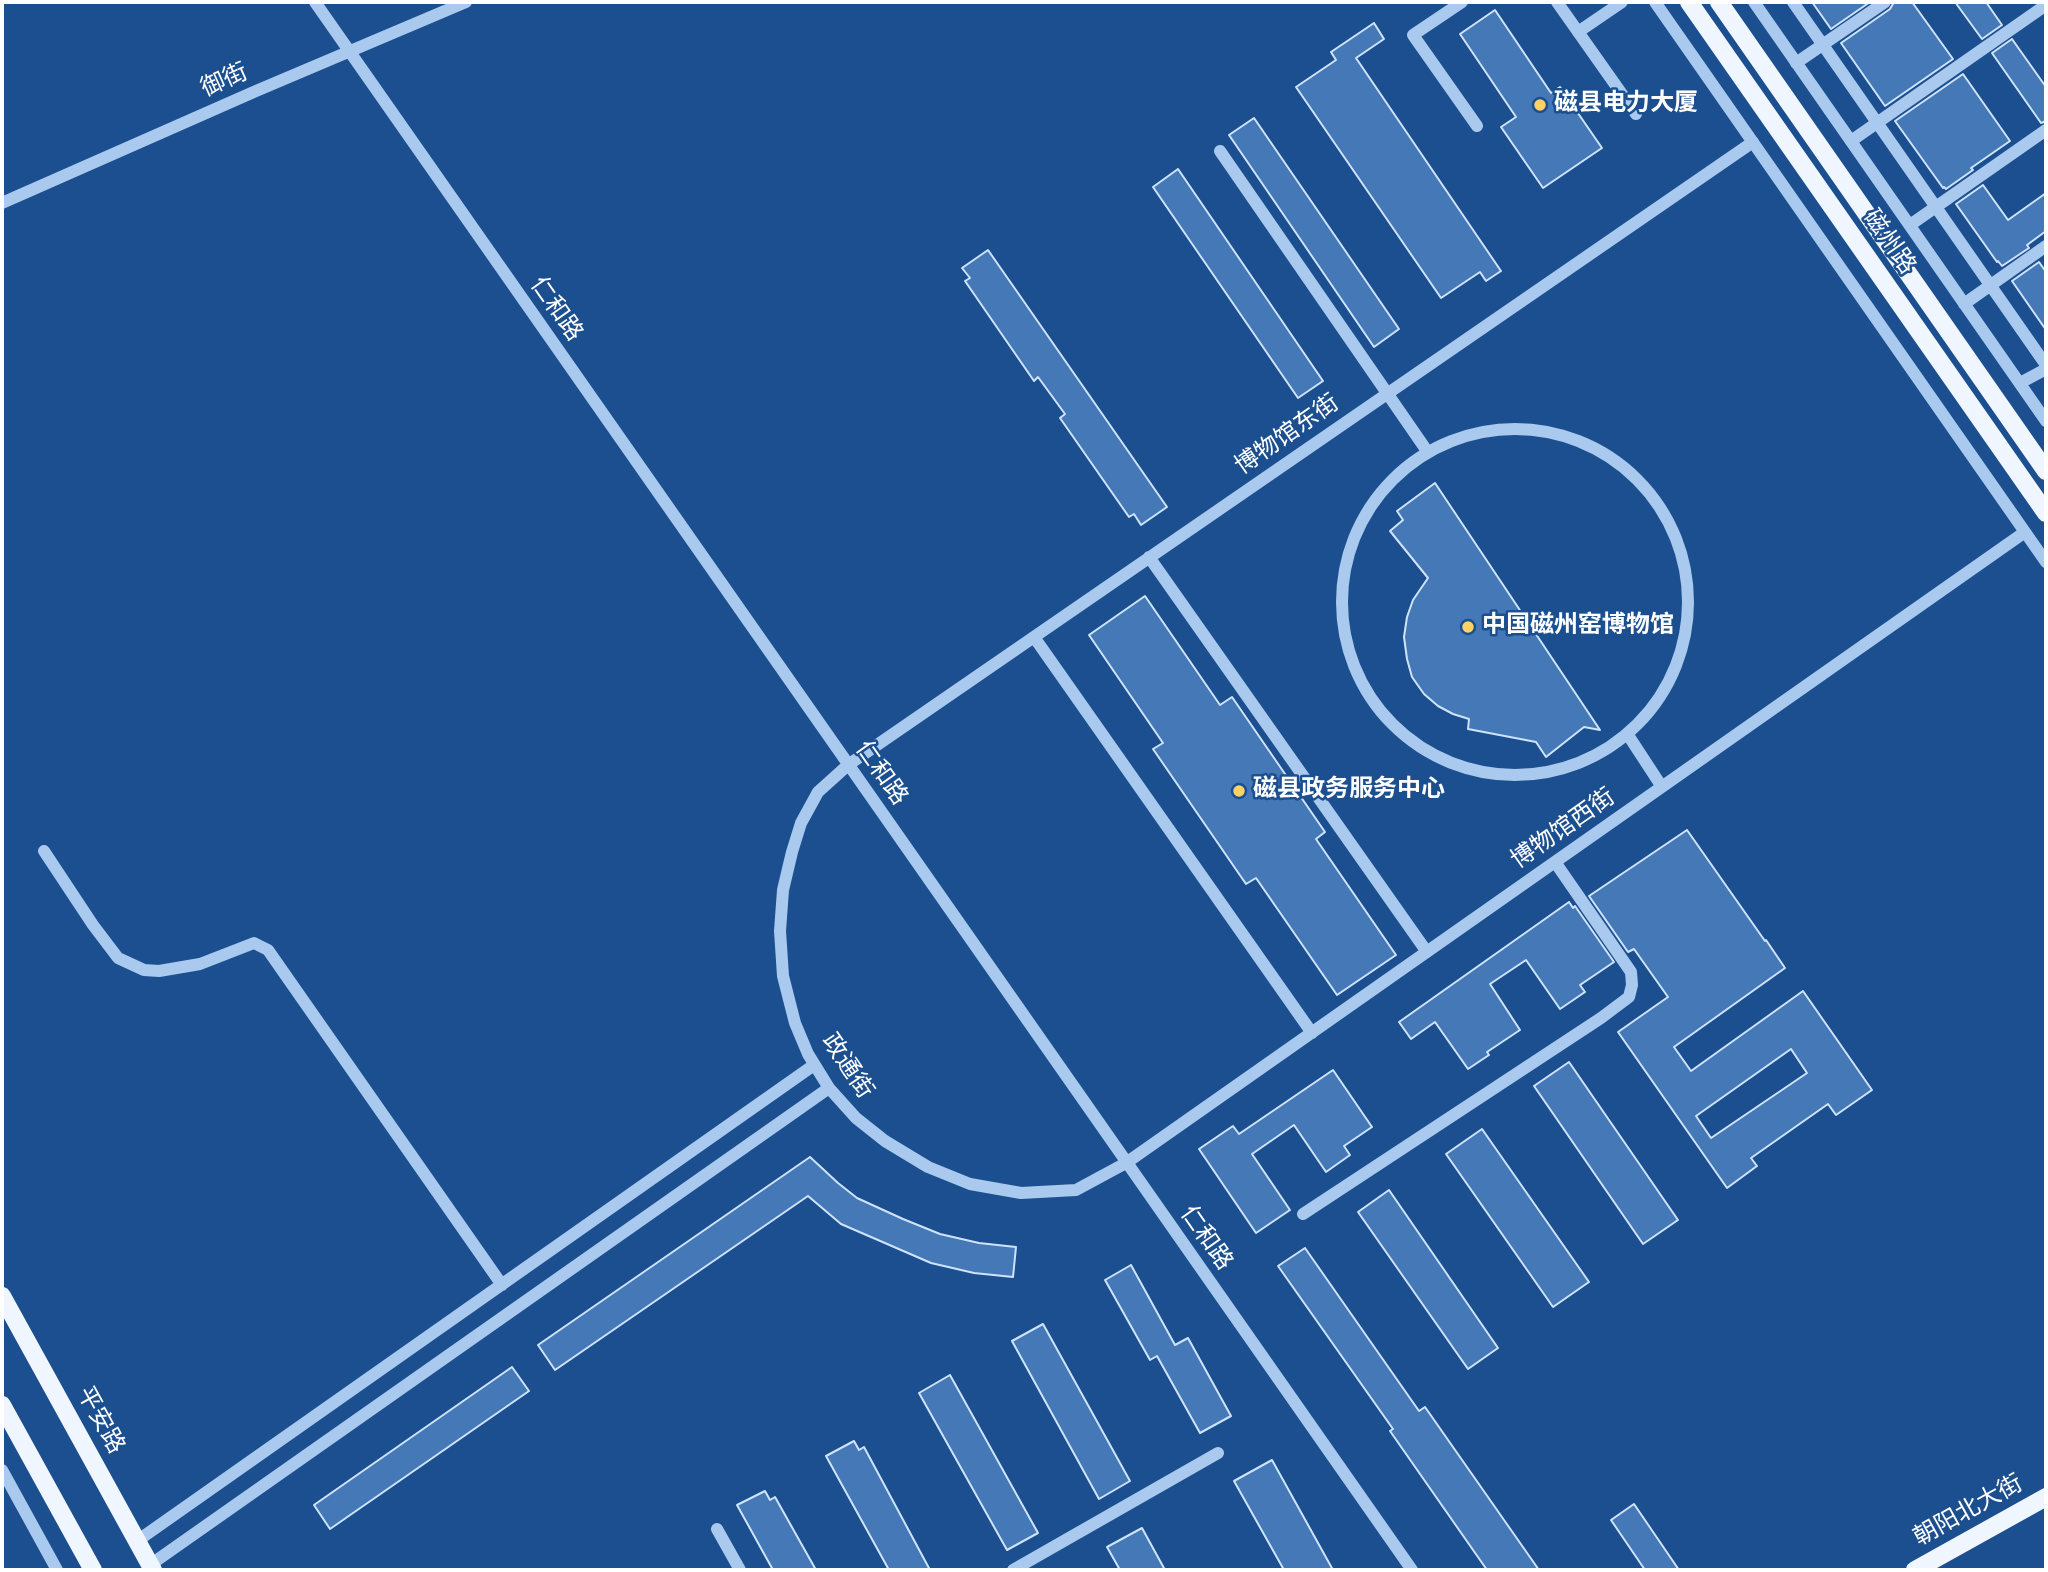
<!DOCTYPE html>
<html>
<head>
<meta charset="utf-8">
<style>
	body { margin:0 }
	#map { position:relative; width:2048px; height:1572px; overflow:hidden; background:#1b4f8f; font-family:"Source Sans 3",sans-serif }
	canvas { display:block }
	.frame { position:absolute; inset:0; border:4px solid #fff; pointer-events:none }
</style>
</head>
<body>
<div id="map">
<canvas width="2048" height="1572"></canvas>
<div class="frame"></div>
</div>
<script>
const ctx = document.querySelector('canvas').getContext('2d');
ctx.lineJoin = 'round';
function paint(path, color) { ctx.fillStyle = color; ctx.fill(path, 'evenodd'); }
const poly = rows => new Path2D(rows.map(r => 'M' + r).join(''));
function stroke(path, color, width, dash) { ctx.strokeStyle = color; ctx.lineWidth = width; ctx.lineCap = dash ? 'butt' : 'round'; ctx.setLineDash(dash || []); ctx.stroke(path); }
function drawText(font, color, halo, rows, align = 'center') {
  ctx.font = font + ' "Source Sans 3","Noto Sans SC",sans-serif'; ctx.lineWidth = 5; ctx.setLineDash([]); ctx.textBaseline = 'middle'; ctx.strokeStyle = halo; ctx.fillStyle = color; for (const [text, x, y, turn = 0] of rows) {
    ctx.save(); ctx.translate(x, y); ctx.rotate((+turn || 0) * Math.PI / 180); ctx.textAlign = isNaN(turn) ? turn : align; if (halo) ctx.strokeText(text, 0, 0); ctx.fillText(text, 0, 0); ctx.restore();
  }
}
const building = poly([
	[1812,2,1870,2,1831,29,1812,2],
	[1894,2,1912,2,1953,59,1885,106,1841,43,1890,9,1894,2],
	[1955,2,1986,2,2002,25,1982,39,1955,2],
	[1495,10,1551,93,1560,87,1602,148,1543,188,1501,127,1516,117,1460,34,1495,10],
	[1374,23,1384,39,1356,58,1501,271,1486,281,1480,272,1441,298,1296,87,1336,60,1331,52,1374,23],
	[2012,39,2046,87,2046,121,2041,123,1992,53,2012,39],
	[1963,74,2010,141,1971,168,1973,170,1946,189,1944,187,1943,188,1895,121,1963,74],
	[1254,118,1399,329,1374,347,1229,135,1254,118],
	[1178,169,1323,381,1298,398,1153,187,1178,169],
	[1983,185,2008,220,2046,193,2046,231,2027,245,2029,248,2002,266,1998,261,1997,262,1956,204,1983,185],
	[988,250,1167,507,1141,525,1134,514,1129,517,1060,418,1065,414,1038,377,1034,381,965,281,970,278,962,268,988,250],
	[2039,262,2046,272,2046,330,2012,281,2039,262],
	[1435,483,1600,730,1584,727,1546,757,1536,742,1468,729,1469,719,1453,714,1438,706,1424,694,1412,677,1407,659,1404,637,1407,617,1413,600,1428,578,1390,531,1403,520,1397,511,1435,483],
	[1145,596,1220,705,1232,697,1325,832,1316,839,1396,955,1337,995,1256,878,1246,884,1153,749,1163,743,1089,635,1145,596],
	[1687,830,1765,941,1766,940,1785,968,1674,1047,1691,1071,1803,991,1872,1090,1836,1115,1828,1104,1751,1158,1757,1166,1727,1188,1618,1032,1668,997,1634,949,1628,952,1589,896,1687,830],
	[1791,1049,1807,1073,1711,1138,1696,1116,1791,1049],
	[1569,902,1573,908,1575,906,1614,962,1580,985,1585,992,1560,1009,1526,960,1490,984,1520,1030,1487,1052,1489,1055,1468,1069,1435,1022,1411,1039,1399,1022,1569,902],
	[1569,1062,1678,1220,1643,1244,1534,1086,1569,1062],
	[1333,1070,1372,1127,1344,1146,1350,1155,1326,1172,1294,1125,1252,1154,1290,1210,1256,1233,1199,1149,1233,1126,1239,1134,1333,1070],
	[1482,1129,1589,1282,1553,1307,1446,1154,1482,1129],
	[810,1157,838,1183,857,1198,903,1219,940,1234,979,1243,1016,1247,1013,1277,974,1273,931,1263,841,1224,808,1196,555,1370,538,1345,810,1157],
	[1389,1190,1498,1348,1468,1369,1358,1212,1389,1190],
	[1305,1248,1419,1411,1425,1407,1539,1570,1487,1570,1390,1431,1393,1429,1278,1266,1305,1248],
	[1131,1265,1175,1345,1188,1338,1231,1416,1200,1433,1157,1356,1150,1360,1105,1280,1131,1265],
	[1043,1324,1130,1481,1099,1499,1012,1341,1043,1324],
	[512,1367,529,1391,330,1529,314,1505,512,1367],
	[950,1375,1038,1533,1007,1550,919,1393,950,1375],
	[854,1441,859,1450,864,1447,930,1570,889,1570,826,1456,854,1441],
	[1272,1460,1333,1570,1284,1570,1234,1481,1272,1460],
	[765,1491,770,1500,775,1497,816,1570,773,1570,737,1505,765,1491],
	[1634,1504,1679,1570,1645,1570,1611,1520,1634,1504],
	[1142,1528,1165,1570,1120,1570,1107,1547,1142,1528]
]);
paint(building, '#4478b7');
stroke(building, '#cfe3fa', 2);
stroke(poly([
	[315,2,1412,1570],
	[1462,2,1413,35,1477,126],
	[1557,2,1636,114],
	[1655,2,2046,562],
	[1754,2,2046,421],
	[1793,2,2046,365],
	[1578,32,1622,2],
	[1796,63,1885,2],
	[1851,141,2046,5],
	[1753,142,848,765,818,792,801,823,792,852,783,890,780,931,783,976,795,1023,808,1054,829,1088,856,1118,885,1141,928,1167,970,1184,1021,1193,1076,1190,1126,1163,2025,532],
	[1220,151,1427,451],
	[2,203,256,91,466,2],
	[1910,225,2046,130],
	[1964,304,2046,246],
	[2020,383,2046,369],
	'1342 602a173 173 0 1 1 346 0a173 173 0 1 1-346 0Z',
	[1149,557,1427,952],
	[1034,637,1312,1033],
	[1628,735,1662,787],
	[44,851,93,925,118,958,144,970,159,971,200,964,254,943,268,950,502,1285],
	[1303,1214,1601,1018,1629,997,1632,985,1631,972,1555,862],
	[2,1470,57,1570],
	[717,1529,740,1570],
	[137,1541,814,1065],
	[150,1565,829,1088],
	[1013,1570,1218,1453]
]), '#a9c9ee', 12);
stroke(poly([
	[1689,2,2046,513],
	[1719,2,2046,471],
	[2,1296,153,1570],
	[2,1405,93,1570],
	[1915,1570,2046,1497]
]), '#f0f6ff', 18);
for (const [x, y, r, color] of [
	[1540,105,7,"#ffd166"],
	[1468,627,7,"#ffd166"],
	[1239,791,7,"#ffd166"]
]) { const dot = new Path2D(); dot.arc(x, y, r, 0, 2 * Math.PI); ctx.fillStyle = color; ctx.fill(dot); stroke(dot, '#1b4f8f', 2.5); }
drawText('24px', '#fff', '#1b4f8f', [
	["御街",225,82,-24],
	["磁州路",1888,243,55],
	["仁和路",555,310,55],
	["博物馆东街",1288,436,-35],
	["仁和路",880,774,55],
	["博物馆西街",1564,830,-35],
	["政通街",846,1067,56],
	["仁和路",1205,1239,55],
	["平安路",99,1421,61],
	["朝阳北大街",1969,1512,-29]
]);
drawText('bold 24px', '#fff', '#1b4f8f', [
	["磁县电力大厦",1554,105],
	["中国磁州窑博物馆",1482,627],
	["磁县政务服务中心",1253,791]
], 'left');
</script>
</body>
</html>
